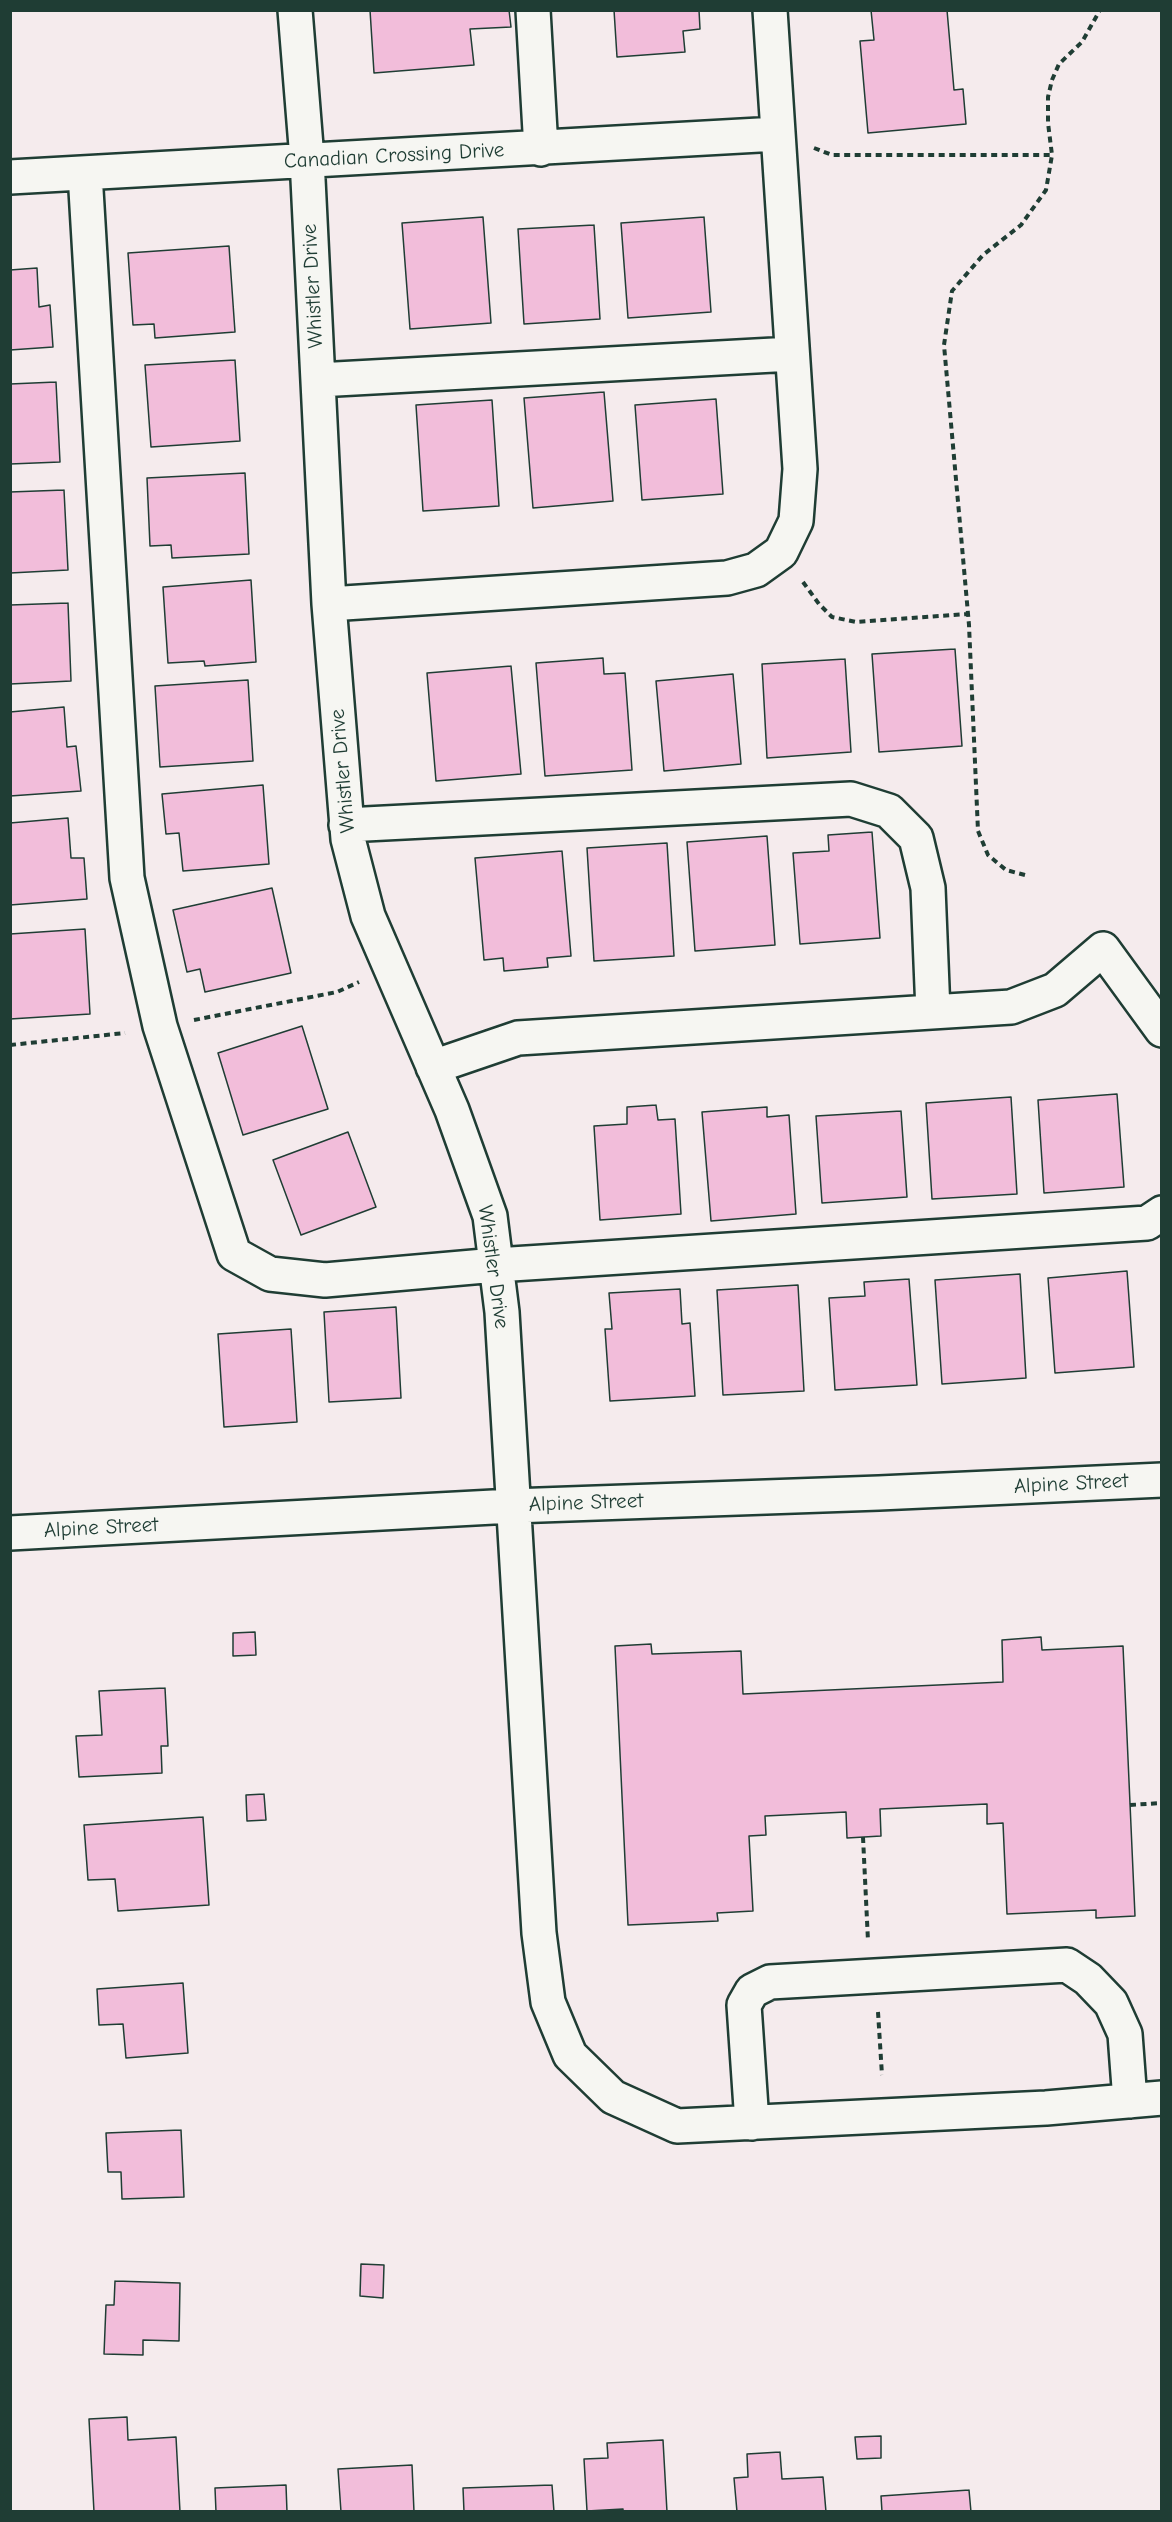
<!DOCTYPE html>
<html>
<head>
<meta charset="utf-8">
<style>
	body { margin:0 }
	#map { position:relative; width:1172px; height:2522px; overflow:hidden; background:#f5ebed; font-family:"Comic Neue",sans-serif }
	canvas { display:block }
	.frame { position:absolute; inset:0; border:12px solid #1f3d34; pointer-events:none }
</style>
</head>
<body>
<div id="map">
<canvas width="1172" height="2522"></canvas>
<div class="frame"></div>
</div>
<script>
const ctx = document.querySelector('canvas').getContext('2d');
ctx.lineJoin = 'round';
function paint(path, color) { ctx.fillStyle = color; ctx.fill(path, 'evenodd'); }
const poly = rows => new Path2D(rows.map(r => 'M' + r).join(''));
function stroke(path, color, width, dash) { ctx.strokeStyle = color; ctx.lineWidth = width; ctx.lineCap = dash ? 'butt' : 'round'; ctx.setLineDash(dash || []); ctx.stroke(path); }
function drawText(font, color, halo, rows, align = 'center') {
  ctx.font = font + ' "Comic Neue",sans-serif'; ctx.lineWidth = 4.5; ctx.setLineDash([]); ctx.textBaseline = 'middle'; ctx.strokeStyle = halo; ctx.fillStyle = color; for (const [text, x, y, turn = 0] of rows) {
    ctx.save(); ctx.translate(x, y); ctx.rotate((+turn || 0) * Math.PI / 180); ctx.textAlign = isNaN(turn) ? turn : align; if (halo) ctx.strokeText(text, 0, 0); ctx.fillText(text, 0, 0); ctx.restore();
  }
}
const building = poly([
	[370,10,509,10,511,27,470,29,474,65,374,73,370,10],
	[614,10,699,10,700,29,683,31,685,52,617,57,614,10],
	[871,10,947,10,954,90,963,89,966,124,868,133,860,41,874,40,871,10],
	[483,217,491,323,410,329,402,223,483,217],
	[704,217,711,312,628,318,621,223,704,217],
	[594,225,600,319,524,324,518,229,594,225],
	[229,246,235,332,155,338,154,324,133,325,128,253,229,246],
	[37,268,39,307,50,305,53,347,10,350,10,270,37,268],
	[235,360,240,441,151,447,145,365,235,360],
	[56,382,60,462,10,464,10,384,56,382],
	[604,392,613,501,533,508,524,398,604,392],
	[716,399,723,494,642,500,635,405,716,399],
	[492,400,499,506,423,511,416,405,492,400],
	[245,473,249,554,172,558,171,545,150,546,147,478,245,473],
	[64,490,68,570,10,573,10,492,64,490],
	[251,580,256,662,205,666,204,661,168,663,163,587,251,580],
	[68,603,71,681,10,684,10,605,68,603],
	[955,649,962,746,879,752,872,654,955,649],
	[603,658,604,674,625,673,632,770,545,776,536,663,603,658],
	[845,659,851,752,767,758,762,664,845,659],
	[511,666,521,774,436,781,427,673,511,666],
	[733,674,741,764,664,771,656,681,733,674],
	[248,680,253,761,160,767,155,686,248,680],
	[64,707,67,747,76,746,81,791,10,796,10,712,64,707],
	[263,785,269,864,183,871,179,833,166,834,162,794,263,785],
	[68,818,71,858,84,858,87,899,10,905,10,823,68,818],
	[872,832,880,938,800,944,793,853,829,851,828,835,872,832],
	[767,836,775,945,695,951,687,842,767,836],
	[667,843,674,956,594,961,587,848,667,843],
	[562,851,571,956,547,958,548,967,504,971,503,958,484,960,475,858,562,851],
	[272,888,291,973,205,992,200,969,187,972,173,910,272,888],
	[85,929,90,1014,10,1019,10,934,85,929],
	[302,1026,328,1109,243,1135,218,1053,302,1026],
	[1117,1094,1124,1187,1044,1193,1038,1100,1117,1094],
	[1011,1097,1017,1194,932,1199,926,1103,1011,1097],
	[656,1105,658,1120,675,1119,681,1214,600,1220,594,1126,627,1124,627,1107,656,1105],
	[767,1107,767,1117,789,1115,796,1214,711,1221,702,1112,767,1107],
	[901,1111,907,1197,822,1203,816,1116,901,1111],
	[348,1132,376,1207,301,1235,273,1160,348,1132],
	[1127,1271,1134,1367,1055,1373,1048,1278,1127,1271],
	[1020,1274,1026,1378,942,1384,935,1280,1020,1274],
	[909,1279,917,1385,835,1390,829,1298,865,1296,864,1282,909,1279],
	[798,1285,804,1391,723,1395,717,1290,798,1285],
	[680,1289,682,1324,690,1323,695,1396,610,1401,605,1329,612,1329,609,1293,680,1289],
	[396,1307,401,1398,329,1402,324,1312,396,1307],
	[291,1329,297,1422,224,1427,218,1334,291,1329],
	[255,1632,256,1655,233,1656,233,1633,255,1632],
	[1041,1637,1042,1650,1123,1646,1135,1916,1096,1918,1096,1910,1007,1914,1003,1823,987,1824,987,1804,880,1809,881,1836,847,1838,846,1812,765,1816,766,1835,749,1836,753,1911,717,1913,718,1921,628,1925,615,1646,651,1644,652,1654,741,1651,743,1694,1003,1682,1002,1640,1041,1637],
	[165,1688,168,1746,161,1746,162,1773,79,1777,76,1736,102,1735,99,1691,165,1688],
	[264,1794,266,1820,247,1821,246,1795,264,1794],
	[203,1817,209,1905,118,1911,115,1879,88,1880,84,1825,203,1817],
	[183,1983,188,2053,126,2058,123,2024,99,2025,97,1989,183,1983],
	[181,2130,184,2197,122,2199,121,2172,108,2172,106,2133,181,2130],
	[361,2264,384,2265,383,2298,360,2296,361,2264],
	[115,2281,180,2283,179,2341,143,2340,143,2355,104,2354,106,2305,114,2305,115,2281],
	[127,2417,128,2440,176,2437,180,2512,94,2512,89,2419,127,2417],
	[881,2436,881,2458,857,2459,855,2437,881,2436],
	[663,2440,667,2512,623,2512,623,2509,587,2511,584,2459,608,2458,607,2443,663,2440],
	[780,2452,782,2479,823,2477,826,2512,737,2512,734,2478,748,2477,747,2454,780,2452],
	[412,2465,414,2512,341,2512,338,2469,412,2465],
	[286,2485,287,2512,216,2512,215,2488,286,2485],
	[552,2485,554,2512,464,2512,463,2488,552,2485],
	[969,2490,971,2512,882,2512,881,2496,969,2490]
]);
paint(building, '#f2bdda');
stroke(building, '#1f3d34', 1.5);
const minor = poly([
	[295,10,307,159,329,604,348,839,368,916,452,1110,490,1216,502,1312,539,1933,548,2002,570,2055,613,2097,677,2126,1046,2108,1162,2098],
	[533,10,541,149],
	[85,173,127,878,160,1026,234,1254,270,1274,325,1280,496,1265,1147,1223,1162,1213],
	[10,177,777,134],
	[318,380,792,354],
	[329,604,727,578,756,570,781,552,796,521,800,469,770,10],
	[346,825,851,799,889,811,916,838,928,888,933,1012],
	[433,1067,518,1038,1011,1007,1055,990,1103,949,1162,1030],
	[10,1533,512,1506,879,1493,1162,1480],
	[752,2123,744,2005,752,1991,770,1982,1067,1965,1088,1979,1111,2003,1125,2034,1130,2101]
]);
stroke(minor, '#1f3d34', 38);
stroke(poly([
	[814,148,832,155,1052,155,1048,123,1048,97,1052,80,1059,64,1082,42,1100,10],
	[803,582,819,604,832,617,856,622,967,614],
	[1025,875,1006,870,988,855,978,831,969,625,944,345,952,291,983,255,1021,225,1046,190,1052,155],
	[194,1020,337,992,359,982],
	[10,1045,125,1033],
	[1130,1805,1162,1803],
	[863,1837,868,1941],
	[878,2012,882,2075]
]), '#1f3d34', 4, [6, 4.5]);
stroke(minor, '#f6f6f2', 33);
drawText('21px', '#1f3d34', '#f6f6f2', [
	["Canadian Crossing Drive",394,156,-3],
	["Whistler Drive",313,286,-93],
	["Whistler Drive",343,771,-95],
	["Whistler Drive",493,1267,82],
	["Alpine Street",1071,1484,-3],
	["Alpine Street",586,1503,-2],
	["Alpine Street",101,1528,-3]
]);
</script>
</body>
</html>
